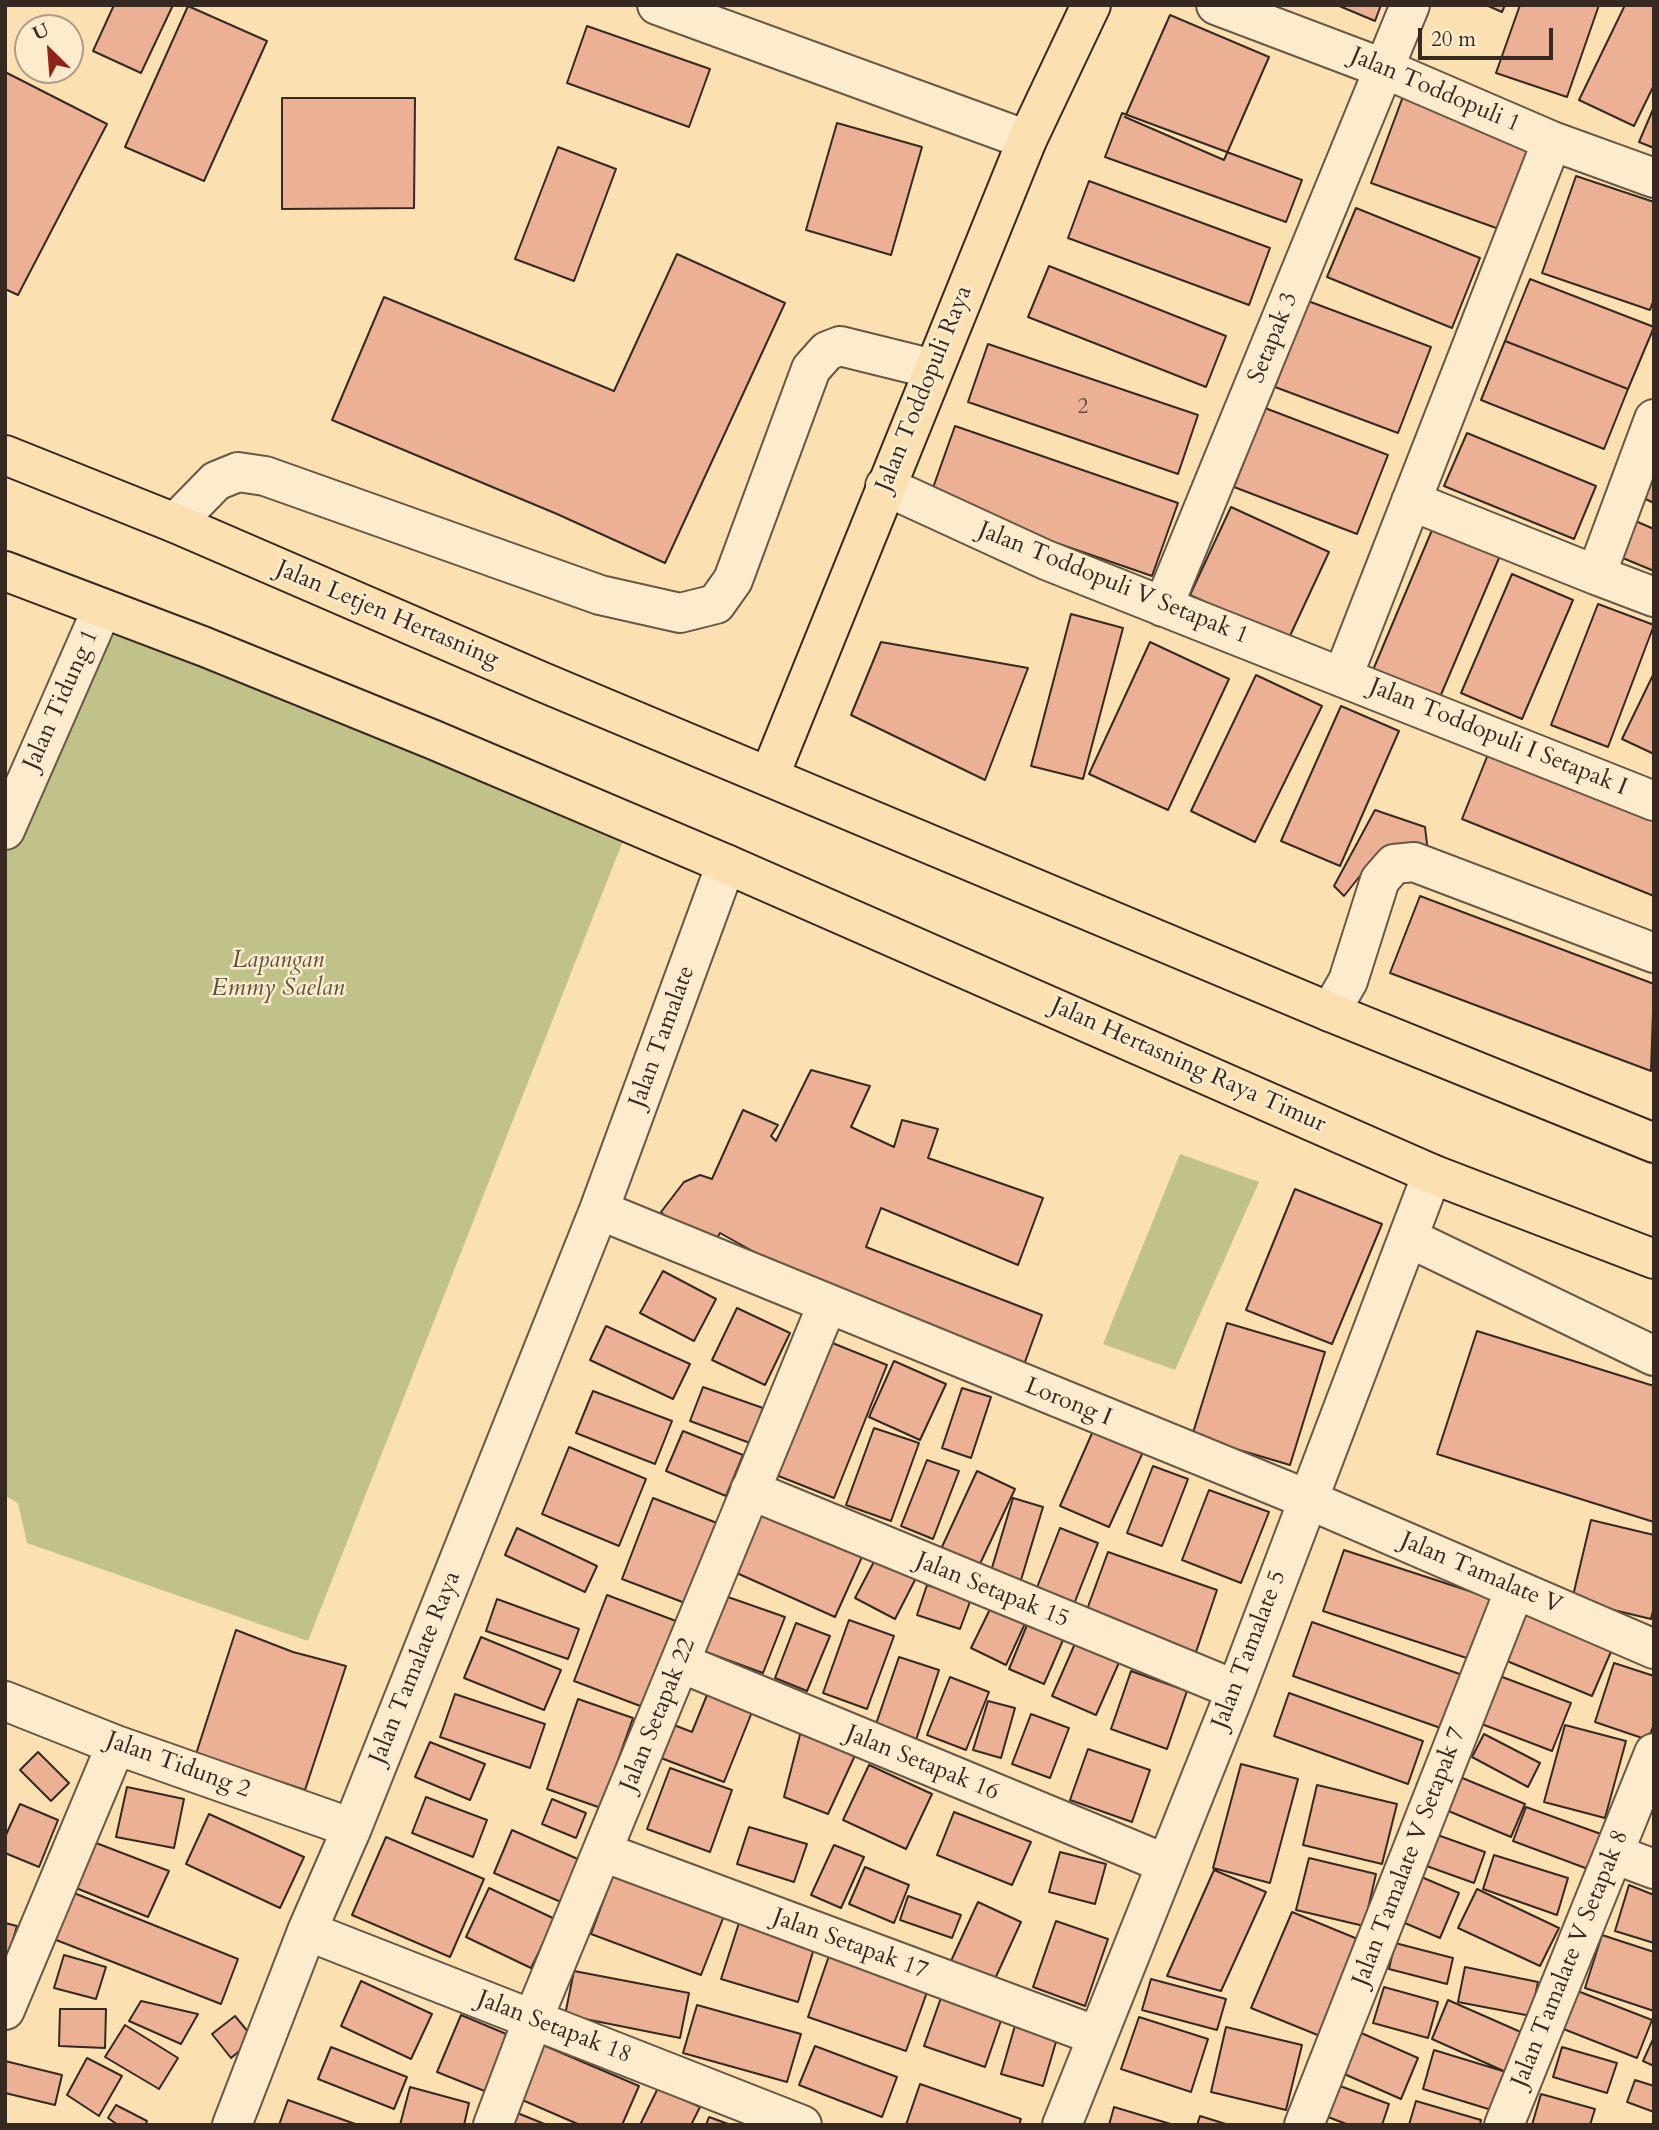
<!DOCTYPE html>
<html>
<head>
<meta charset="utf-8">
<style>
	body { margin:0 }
	#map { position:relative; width:1659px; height:2130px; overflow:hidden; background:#fbe0b2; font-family:Cardo,serif }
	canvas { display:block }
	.frame { position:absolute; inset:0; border:7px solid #362921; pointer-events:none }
	.north { position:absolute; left:14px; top:14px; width:70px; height:70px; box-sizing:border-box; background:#fcebcd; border:2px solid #ad9d88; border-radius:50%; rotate:335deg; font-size:19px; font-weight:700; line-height:28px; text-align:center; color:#362921 }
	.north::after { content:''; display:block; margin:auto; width:24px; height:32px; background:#8f2418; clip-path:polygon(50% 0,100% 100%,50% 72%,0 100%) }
	.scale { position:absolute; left:1418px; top:28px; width:135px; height:32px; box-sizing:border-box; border:4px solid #362921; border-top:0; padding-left:9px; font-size:21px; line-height:24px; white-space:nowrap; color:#362921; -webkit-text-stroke:5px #fcebcd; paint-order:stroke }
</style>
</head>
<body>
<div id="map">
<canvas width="1659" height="2130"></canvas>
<div class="frame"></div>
<div class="north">U</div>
<div class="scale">20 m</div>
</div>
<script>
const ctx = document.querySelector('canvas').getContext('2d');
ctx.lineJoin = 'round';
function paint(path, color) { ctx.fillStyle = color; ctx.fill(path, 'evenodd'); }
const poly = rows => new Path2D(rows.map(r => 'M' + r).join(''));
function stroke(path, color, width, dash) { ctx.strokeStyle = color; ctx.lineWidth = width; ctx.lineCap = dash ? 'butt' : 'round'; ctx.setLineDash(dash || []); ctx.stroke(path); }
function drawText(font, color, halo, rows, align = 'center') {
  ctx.font = font + ' Cardo,serif'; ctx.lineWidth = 5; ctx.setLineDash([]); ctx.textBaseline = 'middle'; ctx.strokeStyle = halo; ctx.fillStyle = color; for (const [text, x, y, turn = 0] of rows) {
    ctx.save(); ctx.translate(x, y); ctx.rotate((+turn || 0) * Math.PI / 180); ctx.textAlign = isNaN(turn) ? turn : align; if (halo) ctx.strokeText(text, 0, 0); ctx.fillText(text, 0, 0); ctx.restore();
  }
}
paint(poly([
	[102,609,630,823,308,1641,27,1543,18,1503,5,1496,5,833],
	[1180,1154,1259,1182,1175,1370,1103,1344]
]), '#c1c28a');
const building = poly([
	[114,5,173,5,141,73,93,51,114,5],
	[1337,5,1381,5,1375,21,1337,5],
	[1486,5,1505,5,1502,12,1486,5],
	[1520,5,1599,5,1567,97,1496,73,1520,5],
	[1625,5,1654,5,1654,85,1634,126,1579,100,1625,5],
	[188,6,267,41,204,181,125,147,188,6],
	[1170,15,1269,57,1224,160,1125,117,1170,15],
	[587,26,710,69,689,127,567,83,587,26],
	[5,72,107,124,18,295,5,289,5,72],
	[1405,91,1533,136,1499,229,1371,183,1405,91],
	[282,98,415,98,414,208,282,209,282,98],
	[1654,107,1654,148,1639,142,1654,107],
	[1122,113,1302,180,1286,222,1105,157,1122,113],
	[837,123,922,147,891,255,806,230,837,123],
	[558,147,616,169,574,281,515,259,558,147],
	[1576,176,1654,202,1654,299,1650,310,1542,273,1576,176],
	[1089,181,1270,248,1249,305,1068,238,1089,181],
	[1356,208,1480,258,1452,328,1327,277,1356,208],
	[677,254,785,303,665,563,557,514,332,420,384,297,614,391,677,254],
	[1049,266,1226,336,1206,387,1028,317,1049,266],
	[1530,279,1654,327,1628,389,1505,341,1530,279],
	[1308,301,1431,347,1398,433,1275,387,1308,301],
	[1505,341,1628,389,1604,449,1481,400,1505,341],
	[988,344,1198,415,1178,474,968,402,988,344],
	[1265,408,1388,455,1357,534,1234,487,1265,408],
	[955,426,1178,503,1152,576,929,499,955,426],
	[1467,433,1596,486,1574,539,1444,486,1467,433],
	[1654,468,1654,503,1639,496,1654,468],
	[1231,507,1329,552,1288,640,1190,595,1231,507],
	[1633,520,1654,529,1654,571,1618,556,1633,520],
	[1435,523,1502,551,1440,697,1373,670,1435,523],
	[1512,574,1573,600,1522,719,1461,693,1512,574],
	[1598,604,1654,625,1608,747,1551,725,1598,604],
	[1071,614,1123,628,1083,779,1031,766,1071,614],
	[881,642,1028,668,985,780,851,715,881,642],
	[1150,642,1229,679,1168,810,1089,774,1150,642],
	[1654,673,1654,754,1622,739,1654,673],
	[1256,675,1322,706,1255,842,1191,811,1256,675],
	[1341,706,1399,731,1340,866,1281,841,1341,706],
	[1493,742,1654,807,1654,896,1462,819,1493,742],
	[1375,810,1425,827,1428,852,1371,862,1344,896,1334,886,1375,810],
	[1420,896,1654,984,1651,1071,1390,973,1420,896],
	[811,1070,870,1086,851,1127,894,1147,902,1120,938,1129,928,1158,1043,1198,1018,1265,881,1208,866,1247,1042,1315,1021,1373,790,1272,720,1233,712,1246,681,1234,661,1212,684,1182,700,1175,712,1179,743,1110,778,1125,771,1136,776,1141,811,1070],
	[1295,1189,1382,1224,1332,1344,1246,1310,1295,1189],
	[663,1271,716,1299,694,1341,640,1313,663,1271],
	[737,1308,790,1333,765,1385,712,1360,737,1308],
	[1227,1323,1325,1352,1290,1465,1192,1436,1227,1323],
	[606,1326,690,1364,673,1399,590,1360,606,1326],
	[1477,1331,1654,1386,1654,1522,1437,1454,1477,1331],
	[825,1340,887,1365,834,1498,771,1473,825,1340],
	[894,1361,946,1384,920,1440,869,1417,894,1361],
	[703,1387,763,1408,750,1443,690,1421,703,1387],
	[962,1388,991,1397,971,1458,942,1448,962,1388],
	[593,1391,672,1421,655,1464,576,1433,593,1391],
	[874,1428,919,1443,891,1521,846,1505,874,1428],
	[683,1431,743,1455,726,1496,666,1471,683,1431],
	[1093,1431,1143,1452,1109,1527,1060,1506,1093,1431],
	[569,1447,646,1479,619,1546,542,1514,569,1447],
	[927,1460,959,1471,933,1539,901,1526,927,1460],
	[1153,1466,1188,1479,1162,1546,1127,1533,1153,1466],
	[977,1471,1015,1489,979,1566,941,1549,977,1471],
	[1209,1490,1269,1512,1241,1583,1182,1560,1209,1490],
	[653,1498,717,1523,685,1603,622,1579,653,1498],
	[1013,1498,1043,1507,1021,1580,991,1571,1013,1498],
	[761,1502,866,1548,835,1617,730,1570,761,1502],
	[1591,1520,1654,1535,1654,1607,1651,1619,1572,1600,1591,1520],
	[517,1528,597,1566,585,1592,505,1555,517,1528],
	[1060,1528,1098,1543,1074,1604,1036,1590,1060,1528],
	[1344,1550,1503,1602,1482,1663,1323,1611,1344,1550],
	[1108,1552,1217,1590,1196,1652,1085,1615,1108,1552],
	[877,1556,917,1576,895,1619,855,1598,877,1556],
	[927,1585,971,1599,960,1629,917,1615,927,1585],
	[607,1595,676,1621,643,1707,574,1681,607,1595],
	[725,1596,785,1617,763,1673,703,1651,725,1596],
	[497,1599,579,1629,568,1659,486,1631,497,1599],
	[994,1601,1028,1617,1006,1665,971,1648,994,1601],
	[1523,1610,1613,1647,1592,1696,1502,1659,1523,1610],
	[849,1620,894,1636,867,1709,823,1693,849,1620],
	[1312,1622,1471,1678,1452,1732,1293,1676,1312,1622],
	[796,1623,830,1636,807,1691,775,1678,796,1623],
	[1027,1625,1063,1640,1044,1684,1009,1669,1027,1625],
	[236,1630,293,1652,346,1666,305,1790,196,1754,236,1630],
	[481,1637,561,1670,544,1710,464,1678,481,1637],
	[1077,1639,1121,1658,1096,1715,1052,1696,1077,1639],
	[899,1657,939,1670,916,1740,875,1727,899,1657],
	[1614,1663,1654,1676,1654,1724,1648,1740,1595,1722,1614,1663],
	[1131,1671,1187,1691,1167,1749,1111,1729,1131,1671],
	[1497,1675,1571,1703,1552,1751,1479,1723,1497,1675],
	[950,1677,989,1692,966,1750,927,1735,950,1677],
	[1289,1693,1423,1741,1408,1784,1274,1736,1289,1693],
	[455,1694,545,1724,530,1768,440,1737,455,1694],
	[707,1695,752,1712,724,1782,661,1758,674,1725,692,1732,707,1695],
	[578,1699,633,1718,601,1808,547,1789,578,1699],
	[988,1701,1015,1708,1001,1758,973,1750,988,1701],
	[1031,1714,1069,1728,1050,1778,1012,1764,1031,1714],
	[1565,1725,1626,1741,1605,1818,1544,1802,1565,1725],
	[802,1727,857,1751,828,1814,784,1797,802,1727],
	[1484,1734,1540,1763,1528,1787,1472,1757,1484,1734],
	[430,1742,485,1764,470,1800,415,1777,430,1742],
	[1088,1749,1150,1770,1132,1822,1070,1800,1088,1749],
	[38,1752,69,1783,51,1801,20,1770,38,1752],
	[1241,1764,1298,1779,1270,1883,1213,1868,1241,1764],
	[869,1765,932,1794,906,1849,843,1820,869,1765],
	[670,1768,732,1790,710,1852,647,1829,670,1768],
	[1460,1777,1525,1804,1511,1837,1446,1810,1460,1777],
	[1317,1785,1397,1804,1382,1864,1303,1845,1317,1785],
	[127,1787,184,1799,174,1848,116,1837,127,1787],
	[426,1797,487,1820,473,1857,412,1833,426,1797],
	[552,1799,586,1813,576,1838,542,1824,552,1799],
	[20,1804,58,1820,39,1867,5,1853,5,1837,20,1804],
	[1526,1807,1601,1834,1588,1869,1513,1841,1526,1807],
	[954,1812,1031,1842,1012,1885,937,1855,954,1812],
	[209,1814,304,1857,280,1908,186,1864,209,1814],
	[749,1827,807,1844,794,1882,737,1864,749,1827],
	[512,1830,580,1860,561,1902,494,1873,512,1830],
	[1432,1833,1485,1852,1474,1883,1421,1864,1432,1833],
	[386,1837,484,1879,450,1957,352,1915,386,1837],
	[91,1841,169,1871,148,1917,71,1886,91,1841],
	[834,1845,864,1857,841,1908,811,1895,834,1845],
	[1060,1852,1106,1864,1095,1904,1049,1892,1060,1852],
	[1494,1855,1568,1878,1557,1915,1483,1889,1494,1855],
	[1309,1858,1376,1874,1364,1926,1296,1910,1309,1858],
	[616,1867,727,1908,701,1975,591,1934,616,1867],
	[865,1867,909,1885,894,1923,849,1904,865,1867],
	[1214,1870,1266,1892,1221,1991,1167,1976,1214,1870],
	[1419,1876,1459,1893,1440,1938,1400,1921,1419,1876],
	[1629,1885,1654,1895,1654,1943,1615,1931,1629,1885],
	[489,1888,555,1919,531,1968,466,1937,489,1888],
	[1477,1889,1559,1928,1540,1966,1458,1928,1477,1889],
	[69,1891,238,1959,221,2004,51,1938,69,1891],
	[908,1896,961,1915,952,1938,900,1920,908,1896],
	[978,1902,1021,1922,994,1981,951,1961,978,1902],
	[1292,1912,1365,1942,1325,2038,1251,2008,1292,1912],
	[1056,1921,1108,1939,1085,2006,1033,1987,1056,1921],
	[5,1923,17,1926,6,1963,5,1963,5,1923],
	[739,1923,815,1945,798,2002,721,1979,739,1923],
	[1602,1935,1654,1952,1654,2011,1585,1988,1602,1935],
	[1395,1943,1453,1958,1447,1984,1389,1969,1395,1943],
	[832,1947,931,1981,906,2051,808,2017,832,1947],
	[64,1955,106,1967,96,1999,54,1988,64,1955],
	[1465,1967,1538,1982,1531,2016,1458,2002,1465,1967],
	[574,1971,689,1993,680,2038,565,2015,574,1971],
	[1151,1979,1226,1999,1217,2030,1142,2010,1151,1979],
	[361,1981,432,2014,411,2059,341,2026,361,1981],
	[1384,1987,1438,2002,1428,2038,1373,2023,1384,1987],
	[1575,1990,1652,2020,1637,2058,1561,2028,1575,1990],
	[943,1992,1004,2012,985,2067,924,2046,943,1992],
	[1448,2000,1523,2033,1506,2072,1432,2039,1448,2000],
	[141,2001,198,2014,181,2044,129,2021,141,2001],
	[697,2005,801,2034,787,2082,683,2053,697,2005],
	[60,2009,106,2009,105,2048,59,2046,60,2009],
	[461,2015,511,2036,487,2092,437,2072,461,2015],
	[235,2016,254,2039,231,2058,212,2034,235,2016],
	[1139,2017,1208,2039,1191,2092,1121,2069,1139,2017],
	[1016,2022,1058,2035,1043,2086,1001,2074,1016,2022],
	[125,2025,178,2058,159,2089,105,2057,125,2025],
	[1226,2027,1302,2045,1286,2110,1211,2092,1226,2027],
	[1359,2032,1418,2058,1401,2099,1342,2073,1359,2032],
	[1654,2037,1654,2066,1643,2061,1654,2037],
	[543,2045,639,2086,622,2125,580,2125,520,2099,543,2045],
	[815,2046,897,2077,882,2117,799,2085,815,2046],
	[331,2047,407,2077,394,2109,318,2079,331,2047],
	[1562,2047,1617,2063,1607,2093,1553,2077,1562,2047],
	[1434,2050,1506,2072,1495,2111,1423,2089,1434,2050],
	[87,2058,122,2076,99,2116,67,2095,87,2058],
	[5,2061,62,2075,55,2105,5,2093,5,2061],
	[1635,2080,1654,2086,1654,2112,1627,2102,1635,2080],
	[920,2084,1021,2119,1019,2125,906,2125,920,2084],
	[1340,2086,1389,2104,1382,2125,1349,2125,1328,2117,1340,2086],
	[410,2087,469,2103,464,2125,400,2125,410,2087],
	[658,2088,700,2107,691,2125,640,2125,658,2088],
	[1541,2094,1595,2109,1590,2125,1532,2125,1541,2094],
	[288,2100,358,2125,279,2125,288,2100],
	[1416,2101,1481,2120,1480,2125,1409,2125,1416,2101],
	[116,2105,147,2121,145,2125,118,2125,108,2118,116,2105],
	[1114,2107,1174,2125,1109,2125,1114,2107],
	[505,2108,547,2125,498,2125,505,2108],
	[1200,2116,1229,2125,1197,2125,1200,2116],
	[709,2117,731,2125,706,2125,709,2117]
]);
paint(building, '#ecb195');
stroke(building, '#362921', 2);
const minor = poly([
	[657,5,1027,140],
	[1216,5,1385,69,1552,141,1654,178],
	[1654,419,1596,575,1654,597],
	[885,486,1046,560,1654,801],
	[1411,501,1596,575],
	[175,523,216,481,238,472,265,476,600,595,680,613,716,604,733,580,811,369,827,351,840,346,933,369],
	[1163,607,1410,5],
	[1343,676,1552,141],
	[5,830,102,609],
	[1330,1012,1348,981,1380,880,1394,864,1414,862,1654,953],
	[599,1210,1309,1500,1654,1649],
	[1409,1238,1654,1356],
	[750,1490,1236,1690],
	[681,1663,1164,1863],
	[5,1701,116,1745,352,1828],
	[603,1852,1097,2036],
	[1614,1854,1654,1869],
	[307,1931,802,2125],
	[5,2010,116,1745],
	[232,2125,307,1931,352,1828,599,1210,726,864],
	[493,2125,533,2019,827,1305],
	[1062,2125,1236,1690,1432,1174],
	[1304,2125,1515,1589],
	[1504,2125,1654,1753]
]);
const major = poly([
	[5,455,175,523,540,681,1330,1012,1654,1143],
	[5,571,205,647,434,740,726,864,1432,1174,1654,1259],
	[769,777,1027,140,1091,5]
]);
stroke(minor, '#675745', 42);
stroke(major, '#362921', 42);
stroke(minor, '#fcebcd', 38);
stroke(major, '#fbe0b2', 38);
drawText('21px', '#644b3e', null, [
	["2",1083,408]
]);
drawText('24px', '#362921', '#fcebcd', [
	["Jalan Toddopuli 1",1435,91,23],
	["Setapak 3",1274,338,-68],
	["Jalan Toddopuli Raya",925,389,-68],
	["Jalan Toddopuli V Setapak 1",1113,584,22],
	["Jalan Letjen Hertasning",387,615,23],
	["Jalan Tidung 1",62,700,-66],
	["Jalan Toddopuli I Setapak I",1498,738,22],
	["Jalan Tamalate",663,1037,-70],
	["Jalan Hertasning Raya Timur",1188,1066,24],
	["Lorong I",1068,1403,22],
	["Jalan Tamalate V",1481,1574,23],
	["Jalan Setapak 15",992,1591,22],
	["Jalan Tamalate 5",1250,1650,-69],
	["Jalan Tamalate Raya",416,1668,-68],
	["Jalan Setapak 22",659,1715,-68],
	["Jalan Setapak 16",922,1764,22],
	["Jalan Tidung 2",178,1766,20],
	["Jalan Tamalate V Setapak 7",1410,1857,-69],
	["Jalan Setapak 17",850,1945,20],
	["Jalan Tamalate V Setapak 8",1571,1959,-68],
	["Jalan Setapak 18",554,2028,21]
]);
drawText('italic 24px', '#594f3b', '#fcebcd', [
	["Lapangan",278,961],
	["Emmy Saelan",278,989]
]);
</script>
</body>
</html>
